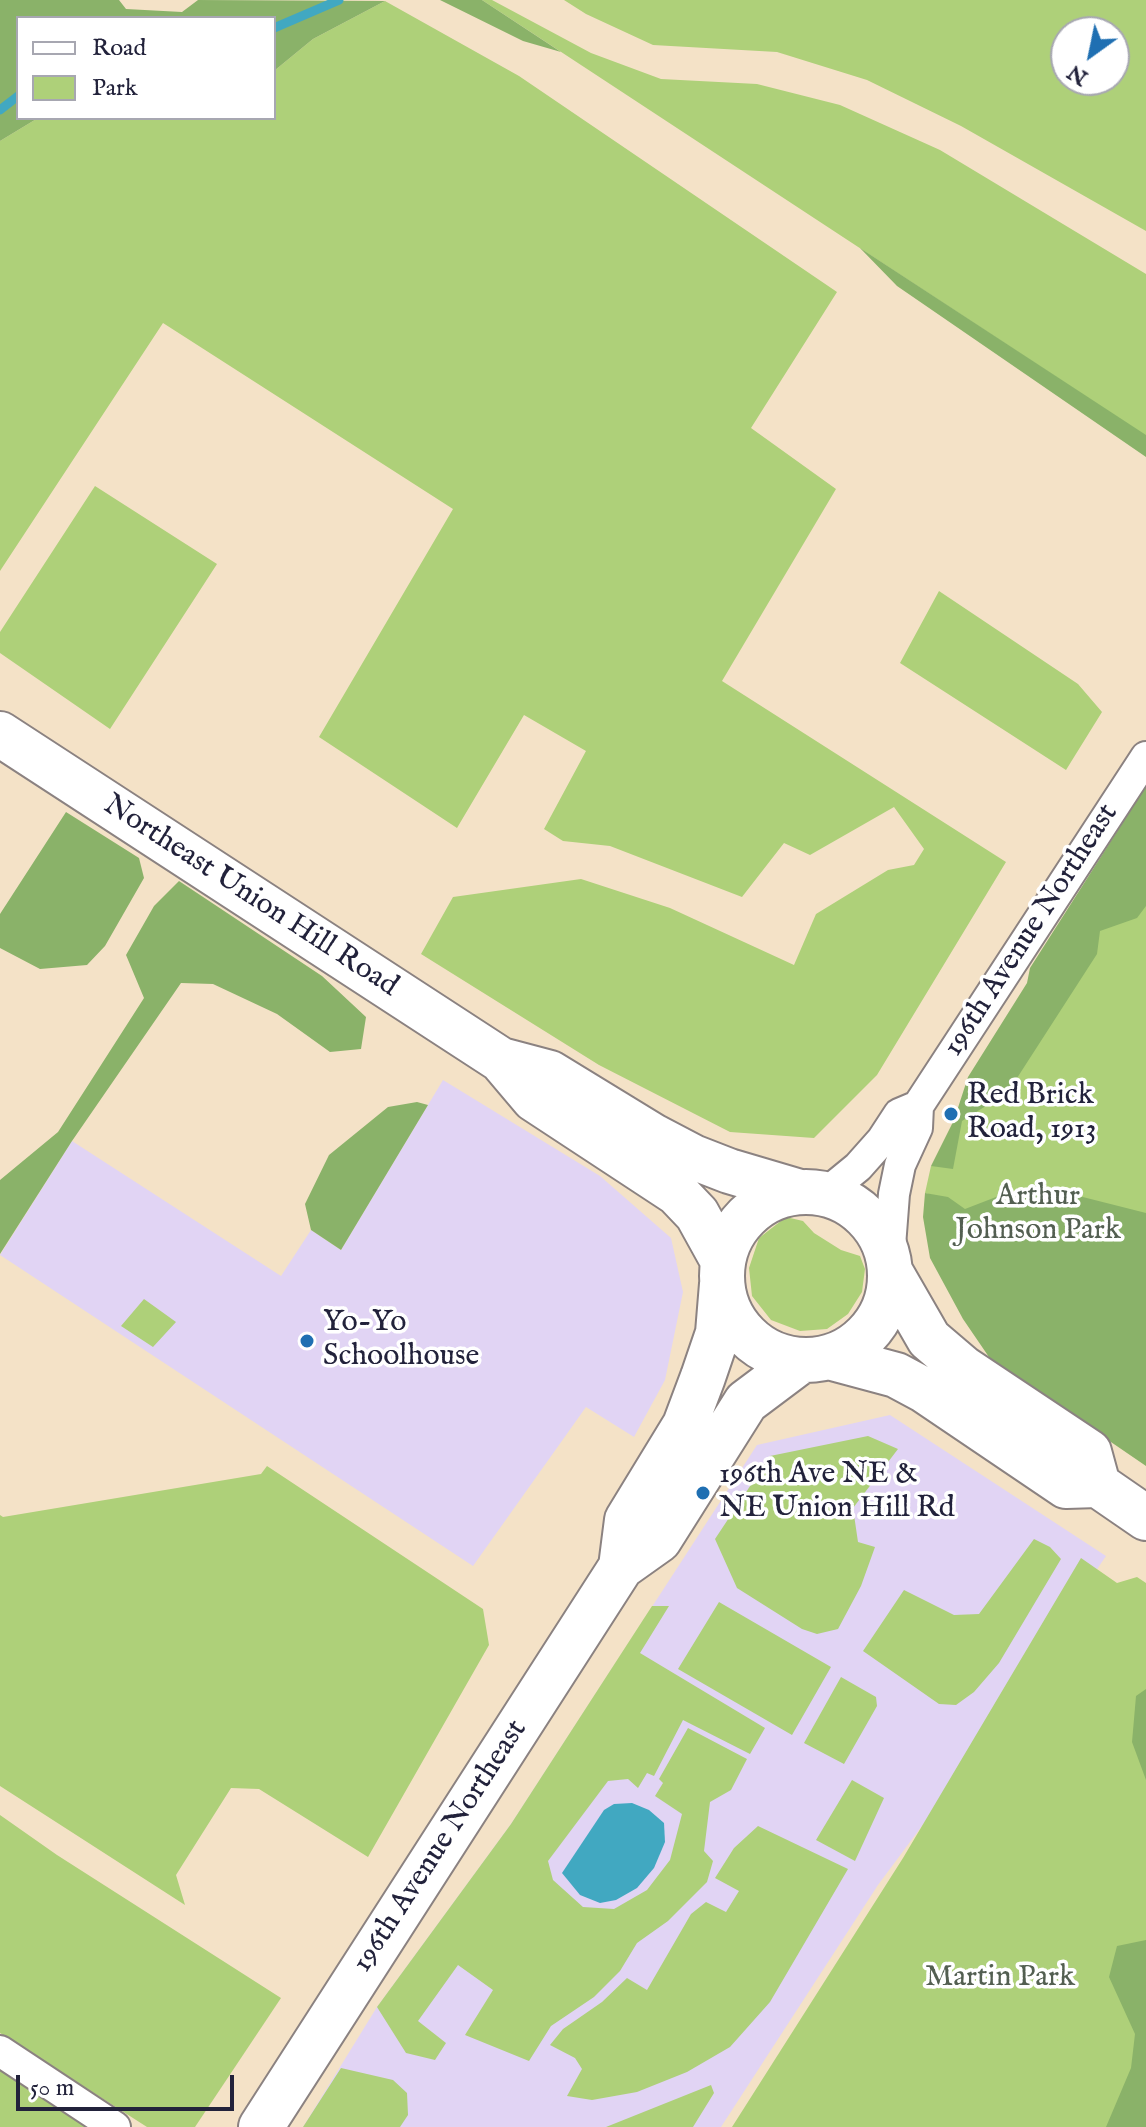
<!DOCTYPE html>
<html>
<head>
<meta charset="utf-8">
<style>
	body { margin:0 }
	#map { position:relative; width:1146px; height:2127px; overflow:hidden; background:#f4e2c7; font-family:"IM FELL English",serif }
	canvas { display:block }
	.legend { position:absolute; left:16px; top:16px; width:260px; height:104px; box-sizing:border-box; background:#fff; border:2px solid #a7a7b1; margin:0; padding:10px 14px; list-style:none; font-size:24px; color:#22223b }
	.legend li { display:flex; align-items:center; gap:16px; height:40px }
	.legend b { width:40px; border:2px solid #a7a7b1 }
	.north { position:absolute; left:1050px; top:16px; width:80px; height:80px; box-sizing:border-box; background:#fff; border:2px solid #a7a7b1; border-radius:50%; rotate:213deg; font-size:22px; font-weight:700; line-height:32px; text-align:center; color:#22223b }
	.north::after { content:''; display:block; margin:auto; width:28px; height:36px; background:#1f6fb2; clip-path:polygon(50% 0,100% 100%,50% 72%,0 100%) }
	.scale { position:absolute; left:16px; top:2075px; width:218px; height:36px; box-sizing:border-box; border:4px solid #22223b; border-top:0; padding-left:10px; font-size:24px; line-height:28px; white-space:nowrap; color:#22223b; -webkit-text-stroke:6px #fff; paint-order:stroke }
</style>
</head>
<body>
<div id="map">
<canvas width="1146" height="2127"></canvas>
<ul class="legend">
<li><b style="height:10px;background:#fff"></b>Road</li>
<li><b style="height:22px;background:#aed079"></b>Park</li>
</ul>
<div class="north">N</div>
<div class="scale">50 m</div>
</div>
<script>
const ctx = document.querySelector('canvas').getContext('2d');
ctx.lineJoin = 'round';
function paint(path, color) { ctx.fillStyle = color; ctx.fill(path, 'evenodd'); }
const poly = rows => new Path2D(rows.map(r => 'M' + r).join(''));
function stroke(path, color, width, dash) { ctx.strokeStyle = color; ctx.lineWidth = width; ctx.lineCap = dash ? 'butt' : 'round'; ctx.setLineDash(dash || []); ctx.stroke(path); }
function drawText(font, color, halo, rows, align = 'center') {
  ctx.font = font + ' "IM FELL English",serif'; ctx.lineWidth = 7; ctx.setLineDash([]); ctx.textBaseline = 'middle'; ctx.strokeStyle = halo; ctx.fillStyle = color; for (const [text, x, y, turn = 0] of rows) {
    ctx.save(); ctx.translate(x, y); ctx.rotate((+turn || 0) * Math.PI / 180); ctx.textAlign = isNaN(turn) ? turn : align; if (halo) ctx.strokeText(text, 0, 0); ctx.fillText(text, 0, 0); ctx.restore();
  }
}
paint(poly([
	[443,1080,600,1176,671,1238,683,1292,665,1380,634,1437,586,1407,473,1566,0,1255,72,1141,281,1276,311,1230,341,1250],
	[890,1415,1106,1556,939,1803,878,1885,721,2127,303,2127,377,2007,511,1824,757,1445]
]), '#e1d4f4');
paint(poly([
	[482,0,492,0,591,53,661,79,757,84,840,105,940,150,1146,274,1146,436],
	[564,0,1146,0,1146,231,961,126,867,80,777,52,653,45,586,14],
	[1066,32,1114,32,1114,80,1066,80],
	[385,1,519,76,837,292,751,428,836,489,722,681,1006,862,877,1075,814,1138,730,1132,599,1065,421,954,453,897,581,879,670,908,794,965,816,914,888,870,914,865,924,849,894,807,810,855,784,843,742,897,610,846,563,841,544,829,586,751,524,715,457,828,319,737,453,509,163,323,0,571,0,141,38,118,274,118,274,71,313,39],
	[95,486,217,564,110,729,0,653,0,632],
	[939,591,1078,684,1102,712,1066,770,900,663],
	[1146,807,1146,1453,932,1195,925,1193,931,1166,939,1166,973,1079],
	[786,1217,803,1221,814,1233,841,1250,860,1256,865,1269,862,1292,848,1314,827,1329,800,1331,771,1320,752,1296,749,1268,759,1238],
	[144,1299,176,1322,153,1347,121,1326],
	[868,1436,898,1449,853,1508,858,1542,875,1547,861,1586,838,1629,817,1634,802,1629,737,1588,715,1539,770,1456],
	[267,1466,483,1609,489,1645,368,1857,259,1789,231,1788,176,1875,185,1905,0,1786,0,1515,3,1517,261,1474],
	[1034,1539,1050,1547,1061,1559,999,1663,974,1692,956,1705,939,1704,863,1651,904,1590,954,1615,979,1614],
	[1081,1558,1117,1583,1137,1577,1146,1583,1146,2127,732,2127,903,1858],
	[719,1602,831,1667,792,1735,678,1669],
	[652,1606,669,1606,640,1653,765,1728,750,1754,683,1720,654,1776,647,1773,638,1788,628,1779,608,1781,548,1861,553,1880,583,1907,614,1909,647,1890,670,1860,682,1814,655,1796,663,1783,659,1779,688,1728,747,1759,731,1790,710,1802,704,1851,713,1861,707,1882,668,1921,637,1943,620,1971,594,1997,551,2026,529,2061,465,2035,493,1990,458,1965,418,2021,446,2043,435,2060,406,2053,377,2007,511,1824],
	[841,1677,876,1697,877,1706,844,1764,804,1743],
	[852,1780,884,1798,855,1861,816,1840],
	[0,1815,57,1855,281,1998,195,2127,147,2127,0,2033],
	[758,1826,848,1869,770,2002,730,2047,687,2072,637,2092,592,2100,567,2096,582,2069,575,2058,550,2045,563,2029,602,2002,627,1978,647,1990,691,1914,706,1902,726,1912,739,1891,715,1878,734,1848],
	[0,2063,100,2127,0,2127],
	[341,2068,393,2080,407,2093,408,2115,400,2127,303,2127],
	[711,2085,714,2093,693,2127,606,2127]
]), '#aed079');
paint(poly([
	[0,0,119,0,126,9,182,12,198,0,385,1,313,39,274,71,274,18,18,18,18,118,38,118,0,141],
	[440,0,482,0,561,52,523,41],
	[860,248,1146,435,1146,457,897,286],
	[1146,786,1146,906,1137,918,1100,931,1097,954,1008,1092,962,1121,953,1169,931,1166,954,1120,968,1077,1027,983,1030,968],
	[66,812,139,858,144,878,105,946,87,965,40,969,0,948,0,914],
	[179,881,322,976,366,1017,361,1049,330,1052,277,1014,213,984,181,983,72,1141,0,1254,0,1180,58,1132,144,998,126,955,154,906],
	[417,1102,428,1105,341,1250,311,1230,305,1204,329,1155,388,1107],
	[1009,1192,1063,1192,1146,1213,1146,1466,991,1360,963,1319,930,1258,923,1217,925,1193,948,1197,965,1209],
	[1146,1689,1146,1780,1132,1742,1136,1696],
	[1146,1940,1146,2127,1106,2127,1131,2068,1135,2034,1109,1977,1117,1946]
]), '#8ab269');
paint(poly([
	[632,1803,649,1810,664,1823,665,1842,654,1868,637,1888,616,1900,600,1903,580,1895,562,1873,604,1810,614,1804]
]), '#41a8c1');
stroke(poly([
	[274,28,339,0],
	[0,110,18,96]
]), '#41a8c1', 9);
const street = poly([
	[825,1194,858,1167,882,1140,899,1114,918,1106],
	[889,1259,894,1194,900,1165,917,1128,918,1106,1146,757],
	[0,2051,115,2127]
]);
const secondary = poly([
	[0,734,501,1060,534,1099,677,1193,697,1214,723,1261],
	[501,1060,550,1073,653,1136,693,1157,729,1171,800,1192],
	'722 1276a84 84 0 1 1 168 0a84 84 0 1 1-168 0Z',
	[891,1273,929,1339,963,1368,1089,1452,1098,1485],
	[829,1357,896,1375,924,1390,1066,1486,1098,1485,1146,1518],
	[621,1567,627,1520,685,1425,703,1377,718,1333,722,1284],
	[261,2127,621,1567,659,1540,746,1402,802,1360]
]);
stroke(street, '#8b8281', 34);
stroke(secondary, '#8b8281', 48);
stroke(street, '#fff', 30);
stroke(secondary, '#fff', 44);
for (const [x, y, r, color] of [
	[951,1114,8,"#1f6fb2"],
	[307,1341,8,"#1f6fb2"],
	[703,1493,8,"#1f6fb2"]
]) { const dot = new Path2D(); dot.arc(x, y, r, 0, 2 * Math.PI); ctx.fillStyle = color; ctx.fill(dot); stroke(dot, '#fff', 3); }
drawText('30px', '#22223b', '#fff', [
	["Northeast Union Hill Road",250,897,33],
	["196th Avenue Northeast",1032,931,-57],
	["196th Avenue Northeast",441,1847,-57]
]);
drawText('30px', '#22223b', '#fff', [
	["Red Brick",967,1097],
	["Road, 1913",967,1131],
	["Yo-Yo",323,1324],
	["Schoolhouse",323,1358],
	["196th Ave NE &",719,1476],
	["NE Union Hill Rd",719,1510]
], 'left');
drawText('30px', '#535f51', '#fff', [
	["Arthur",1038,1198],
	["Johnson Park",1038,1232],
	["Martin Park",1000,1979]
]);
</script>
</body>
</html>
